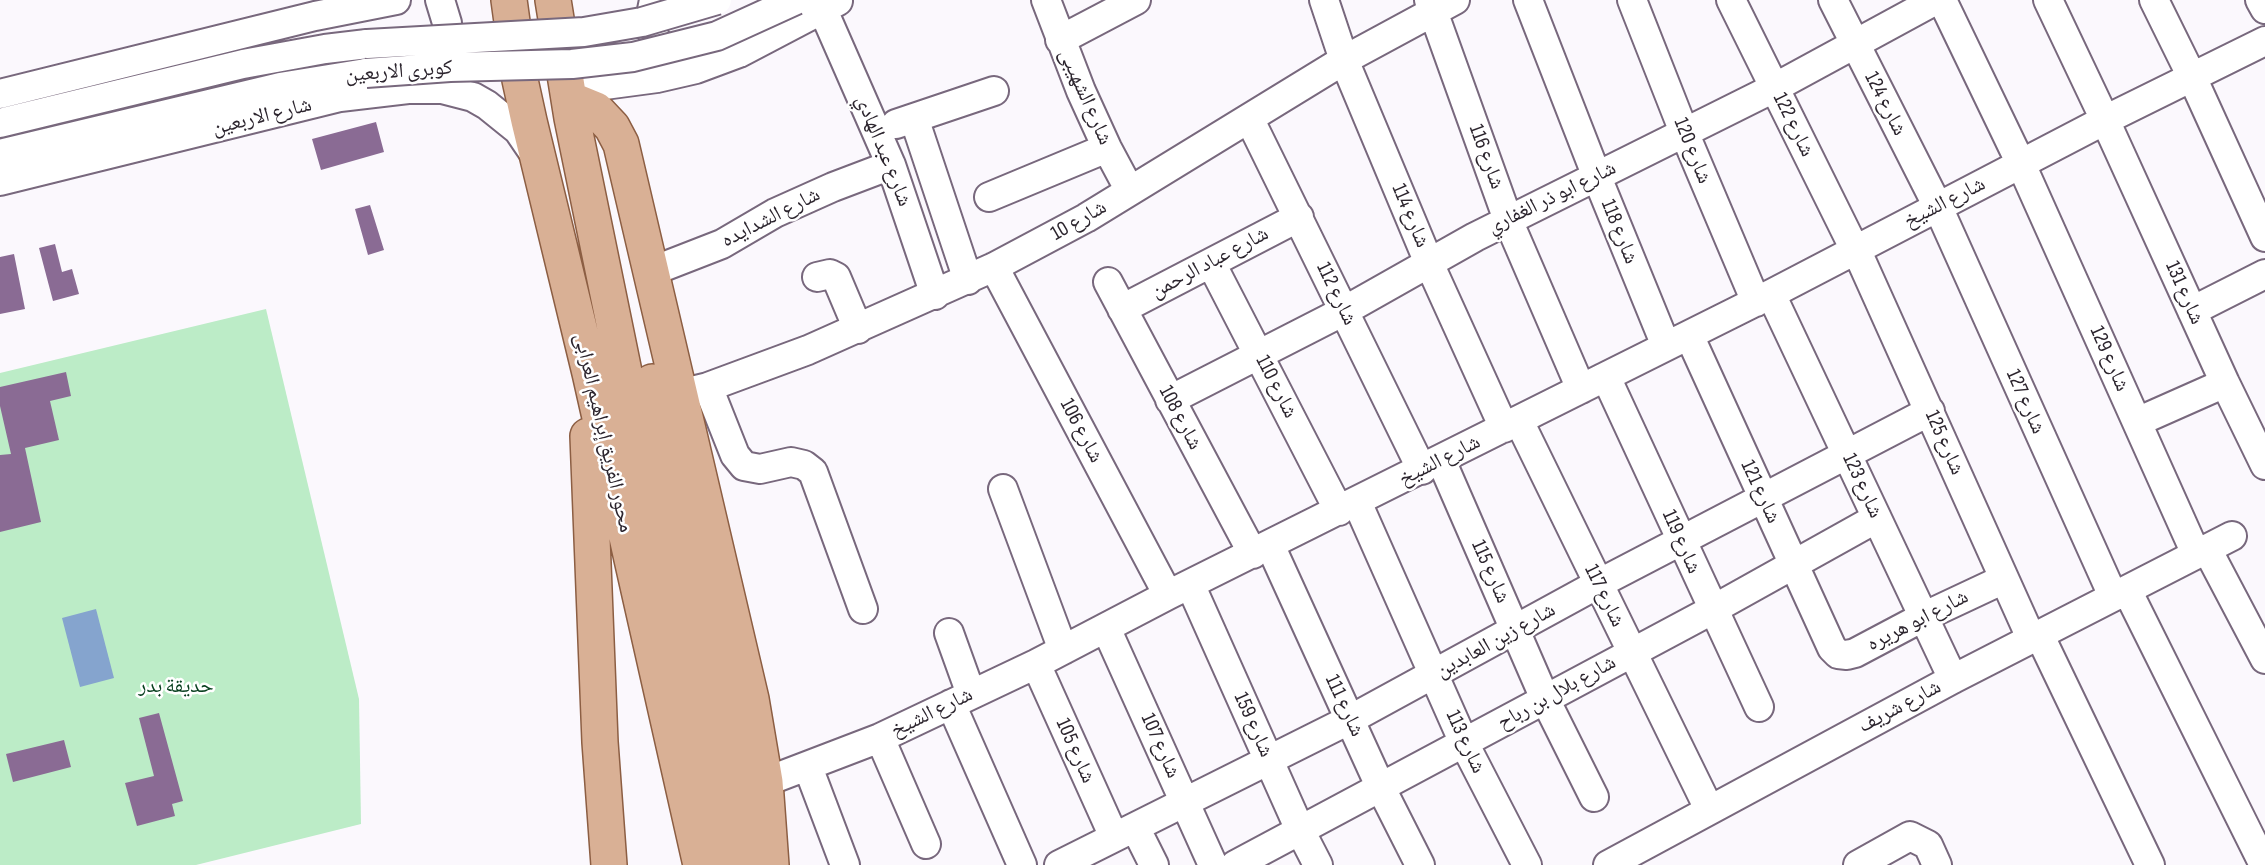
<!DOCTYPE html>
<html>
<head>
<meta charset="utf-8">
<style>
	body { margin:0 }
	canvas { display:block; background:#fbf8fd }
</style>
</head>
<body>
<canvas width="2265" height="865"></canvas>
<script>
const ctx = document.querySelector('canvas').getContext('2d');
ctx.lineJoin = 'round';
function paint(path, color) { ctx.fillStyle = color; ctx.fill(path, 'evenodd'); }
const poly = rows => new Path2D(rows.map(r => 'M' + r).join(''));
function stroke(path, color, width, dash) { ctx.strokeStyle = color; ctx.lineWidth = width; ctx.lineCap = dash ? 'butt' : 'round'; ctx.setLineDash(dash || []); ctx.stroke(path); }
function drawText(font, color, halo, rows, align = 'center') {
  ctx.font = font + ' "Sofia Sans Condensed","Noto Naskh Arabic",sans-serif'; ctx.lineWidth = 5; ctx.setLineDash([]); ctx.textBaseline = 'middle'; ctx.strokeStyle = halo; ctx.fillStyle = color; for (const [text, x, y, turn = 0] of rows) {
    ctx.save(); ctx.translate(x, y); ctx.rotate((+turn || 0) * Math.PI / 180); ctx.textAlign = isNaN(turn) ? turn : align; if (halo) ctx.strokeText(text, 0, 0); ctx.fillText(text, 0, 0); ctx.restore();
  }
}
paint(poly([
	[266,309,359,699,361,824,196,865,0,865,0,373]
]), '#bcecc7');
paint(poly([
	[96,609,114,678,80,687,62,618]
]), '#85a4ce');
paint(poly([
	[376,122,384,152,321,170,312,139],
	[370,205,384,250,368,255,355,209],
	[55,244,62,272,72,269,79,294,53,301,39,248],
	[14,254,25,309,0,314,0,257],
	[66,372,71,396,50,401,59,440,25,448,41,522,0,532,0,455,11,454,0,406,0,387],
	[159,713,183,801,172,804,175,816,137,826,125,783,154,776,139,718],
	[64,740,71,767,13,782,6,754]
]), '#8a6b94');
const minor = poly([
	[440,0,447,23,448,62],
	[654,0,650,20,652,32,663,53,677,63],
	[1046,0,1081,91,1107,148,1130,191],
	[1324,0,1344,60,1429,263,1504,428],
	[1429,0,1508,220,1581,389],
	[1528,0,1597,177,1666,346],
	[1632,0,1684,132,1756,302],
	[1731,0,1855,250],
	[1833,0,1938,207,2113,596],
	[1942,0,2021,164,2196,554],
	[2048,0,2105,120,2225,383,2265,465],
	[2154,0,2192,77,2265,237],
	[2260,0,2265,9],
	[823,10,891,165,935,295],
	[1060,40,1136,0],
	[567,90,657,78,696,69,739,53,838,1],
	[0,94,315,16,396,0],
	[914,118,968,280],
	[1249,118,1422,470],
	[0,123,243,64,325,49,367,44],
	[896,124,994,91],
	[0,154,280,87,366,73],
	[0,181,340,97,408,89,442,89,473,97,487,105,518,130,535,155],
	[989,197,1107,148],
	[1856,249,2031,638],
	[1211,263,1339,511],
	[994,267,1168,595],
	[650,272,722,244,775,213,833,187,891,165],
	[817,277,830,274,836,277,858,329],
	[1108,282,1253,554],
	[1771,294,1953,679],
	[1122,309,1299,217],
	[2192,311,2265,274],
	[1689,335,1832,648,1838,654,1847,655,1855,653,1923,617,2004,579],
	[1606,377,1759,707],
	[708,387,735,455,744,466,760,469,791,462,804,465,813,472,863,609],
	[679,394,708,387,808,350,994,267,1086,218,1344,60,1455,0],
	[1170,400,1344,311,1475,237,1774,88,1936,0],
	[1519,421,1709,809],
	[2137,422,2225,383],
	[1441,460,1545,699,1594,797],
	[1003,489,1063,650],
	[1357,502,1464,743,1527,865],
	[1270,545,1380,786,1420,865],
	[2207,549,2265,659],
	[1190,584,1300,830,1318,865],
	[2127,590,2262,861],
	[1106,628,1213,865],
	[949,633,971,694],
	[2039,634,2150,865],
	[1036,664,1114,837],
	[951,704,1022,865],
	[880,738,926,844],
	[808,767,845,865],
	[765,782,880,738,1036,664,1168,595,1771,294,2105,120,2265,41],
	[1135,827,1154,865],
	[1059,865,1351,719,1598,584,1930,411],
	[1235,865,1712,610,1877,518],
	[1608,865,1953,679,2232,536],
	[1858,865,1910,836,1928,845,1937,865]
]);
const major = poly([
	[509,0,520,80,529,121,590,373,701,865],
	[553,0,572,118,725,865],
	[569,99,596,110,612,127,621,144,751,699,765,782,771,865],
	[652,382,738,778,745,865],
	[588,436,600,742,609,865]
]);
stroke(minor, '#78687d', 32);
stroke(major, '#8c5e43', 38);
stroke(minor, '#fff', 28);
stroke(major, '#d9b095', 35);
const minorBridge = poly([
	[367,44,584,32,642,22,717,0],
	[366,73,450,67,572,64,633,57,717,36,796,0]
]);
stroke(minorBridge, '#78687d', 32, []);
stroke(minorBridge, '#fff', 28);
drawText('21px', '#2c252e', '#fff', [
	["كوبرى الاربعين",399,72,-4],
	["شارع الشهيبى",1085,97,66],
	["شارع 124",1885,104,63],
	["شارع الاربعين",262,117,-14],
	["شارع 122",1793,125,64],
	["شارع عبد الهادي",883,151,68],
	["شارع 120",1692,151,68],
	["شارع 116",1486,157,70],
	["شارع ابو ذر الغفاري",1552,198,-26],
	["شارع الشيخ",1945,203,-27],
	["شارع 114",1410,216,67],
	["شارع الشدايده",771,218,-27],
	["شارع 10",1079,221,-30],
	["شارع 118",1619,232,68],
	["شارع عباد الرحمن",1210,263,-28],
	["شارع 131",2184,293,66],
	["شارع 112",1336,294,64],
	["شارع 129",2109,359,66],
	["شارع 110",1276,387,63],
	["شارع 127",2025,402,66],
	["شارع 108",1180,418,62],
	["شارع 106",1081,431,62],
	["محور الفريق إبراهيم العرابى",603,433,77],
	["شارع 125",1944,443,66],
	["شارع الشيخ",1440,461,-27],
	["شارع 123",1862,486,65],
	["شارع 121",1760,492,65],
	["شارع 119",1681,542,66],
	["شارع 115",1490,572,66],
	["شارع 117",1604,596,64],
	["شارع ابو هريره",1918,621,-27],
	["شارع زين العابدين",1496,641,-29],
	["شارع بلال بن رباح",1557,693,-29],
	["شارع 111",1344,706,65],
	["شارع شريف",1900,707,-28],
	["شارع الشيخ",932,713,-26],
	["شارع 159",1253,725,66],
	["شارع 113",1465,742,65],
	["شارع 107",1160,746,66],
	["شارع 105",1075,751,66]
]);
drawText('21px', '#08401f', '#fff', [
	["حديقة بدر",176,687]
]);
</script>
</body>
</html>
